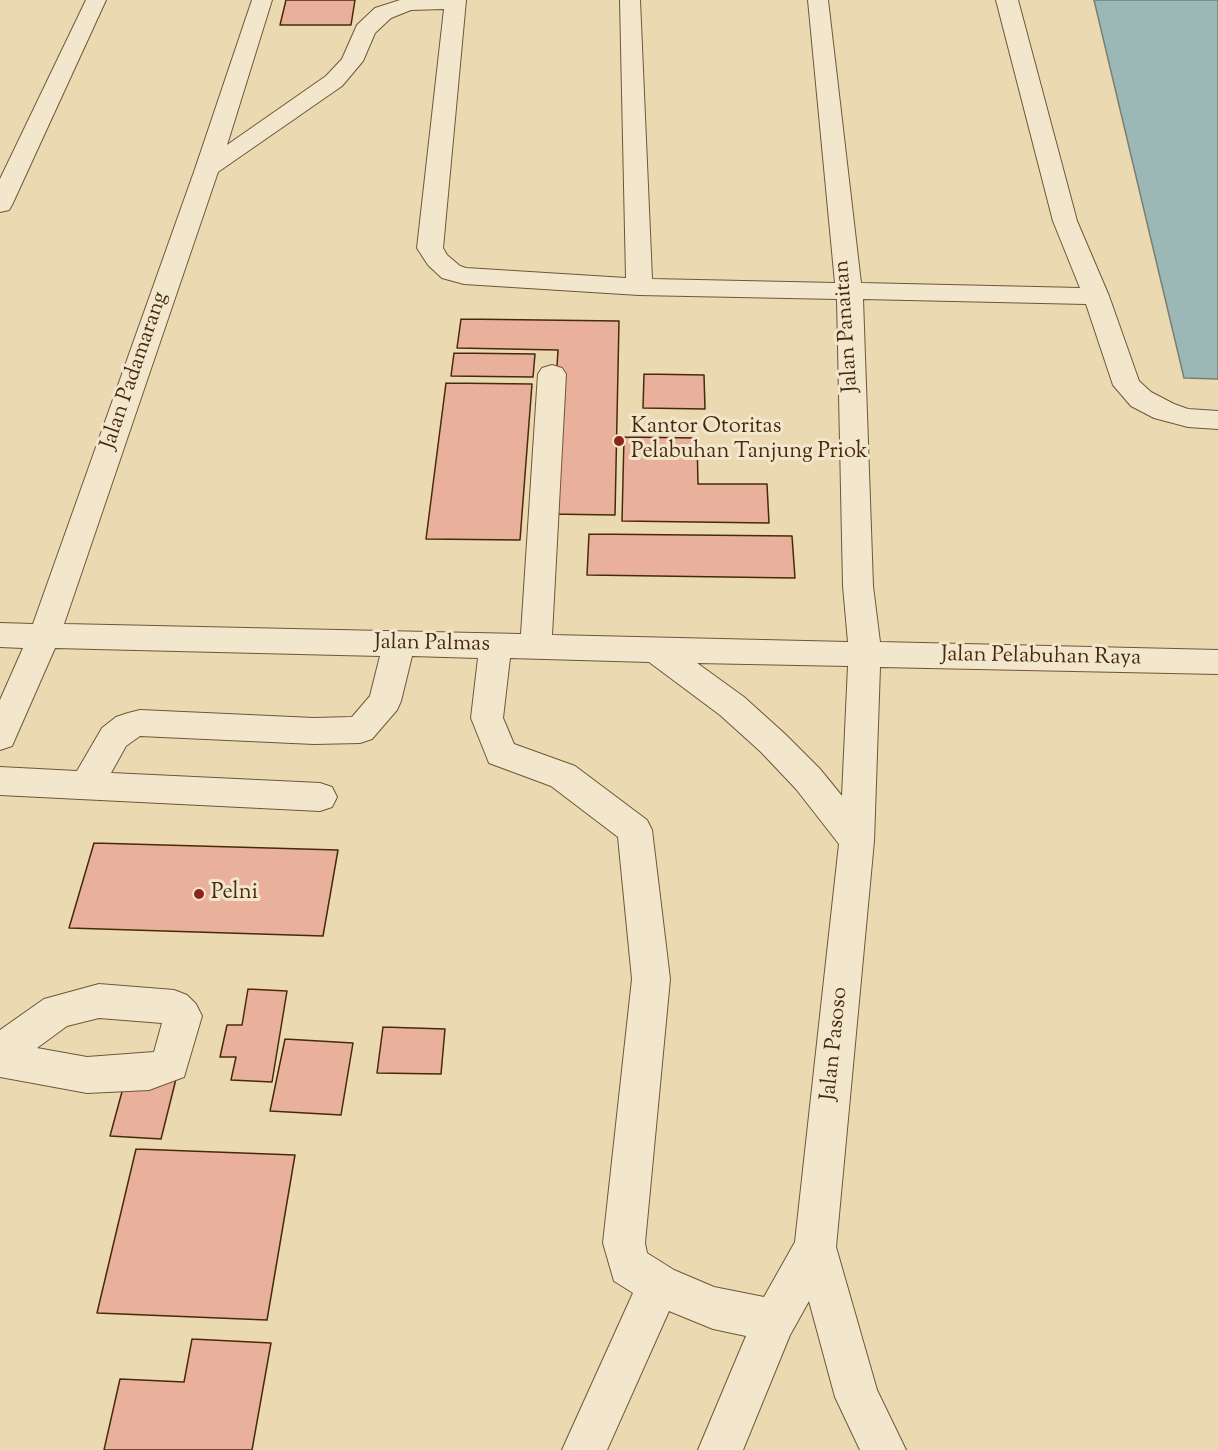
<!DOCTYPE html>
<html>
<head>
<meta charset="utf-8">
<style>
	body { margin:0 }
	canvas { display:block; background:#ebd9b2 }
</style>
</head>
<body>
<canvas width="1218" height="1450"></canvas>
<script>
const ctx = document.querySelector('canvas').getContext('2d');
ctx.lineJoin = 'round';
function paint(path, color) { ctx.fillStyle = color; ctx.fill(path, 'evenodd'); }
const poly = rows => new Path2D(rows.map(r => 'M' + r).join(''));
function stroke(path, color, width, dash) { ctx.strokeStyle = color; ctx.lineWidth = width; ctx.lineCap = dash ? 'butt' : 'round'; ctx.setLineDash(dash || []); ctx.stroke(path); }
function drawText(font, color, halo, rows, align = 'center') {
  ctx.font = font + ' "Sorts Mill Goudy",serif'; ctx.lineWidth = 6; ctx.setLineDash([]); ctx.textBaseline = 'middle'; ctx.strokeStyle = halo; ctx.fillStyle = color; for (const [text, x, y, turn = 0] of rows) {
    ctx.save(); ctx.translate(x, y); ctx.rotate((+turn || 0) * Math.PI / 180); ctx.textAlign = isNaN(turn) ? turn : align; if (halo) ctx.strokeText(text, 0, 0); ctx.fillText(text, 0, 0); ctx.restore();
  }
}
const water = poly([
	[1094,0,1218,0,1218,379,1184,378,1094,0]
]);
paint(water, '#9bb8b6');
stroke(water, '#797f72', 1.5);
const building = poly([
	[286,0,355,0,351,25,280,25,286,0],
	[461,319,619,321,615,515,548,514,558,350,457,348,461,319],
	[454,353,535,354,533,377,451,376,454,353],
	[644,374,704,375,705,409,643,408,644,374],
	[446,383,532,384,520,540,426,539,446,383],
	[624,437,697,438,698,484,767,484,769,523,622,521,624,437],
	[589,534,792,536,795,578,587,575,589,534],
	[94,843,338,850,323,936,69,928,94,843],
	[248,989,287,991,272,1082,231,1080,236,1057,220,1057,227,1025,242,1025,248,989],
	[383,1027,445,1029,441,1074,377,1073,383,1027],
	[285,1039,353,1043,341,1115,270,1111,285,1039],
	[126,1077,176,1079,161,1139,110,1136,126,1077],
	[136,1149,295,1155,267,1320,97,1313,136,1149],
	[192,1339,271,1343,252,1450,104,1450,120,1379,184,1382,192,1339]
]);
paint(building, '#e9b19b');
stroke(building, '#472a0c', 1.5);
const minor = poly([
	[86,0,106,0,12,205,9,210,0,212,0,179,86,0],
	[252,0,272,0,227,145,326,76,342,59,357,25,375,8,400,0,466,0,443,248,447,255,460,266,466,268,626,278,620,0,640,0,652,279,835,283,808,0,828,0,861,283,1080,288,1053,221,996,0,1018,0,1077,221,1109,296,1139,381,1151,392,1174,404,1188,409,1218,411,1218,429,1188,427,1154,418,1131,406,1113,385,1086,304,863,299,873,586,880,642,1218,650,1218,674,880,667,874,841,836,1247,877,1390,906,1450,860,1450,835,1397,809,1301,790,1335,743,1450,698,1450,746,1336,713,1329,669,1311,607,1450,562,1450,633,1293,614,1281,603,1243,632,979,618,837,551,786,489,763,471,718,478,658,412,656,401,701,397,710,372,739,360,743,314,744,140,736,126,746,111,773,320,783,332,787,337,797,332,807,320,811,0,795,0,767,77,771,102,728,116,717,128,713,140,710,314,718,352,717,370,696,380,656,55,648,12,746,0,750,0,700,23,648,0,647,0,623,33,624,195,169,252,0],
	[444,9,417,248,428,265,442,278,464,284,639,295,837,299,843,586,848,642,552,635,566,374,562,368,552,365,542,368,538,374,521,634,64,624,218,172,342,86,363,61,375,33,391,18,411,10,444,9],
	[510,658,649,662,720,715,761,752,796,789,839,844,795,1242,764,1297,714,1287,674,1270,647,1253,645,1243,670,979,652,830,647,820,575,766,514,744,503,718,510,658],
	[697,663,848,666,842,796,820,769,785,734,744,697,697,663],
	[99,984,174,990,187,995,196,1004,202,1016,184,1077,149,1090,87,1093,0,1077,0,1030,44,999,99,984],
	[99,1018,162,1023,154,1052,87,1057,37,1048,67,1026,99,1018]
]);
stroke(minor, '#705636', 2);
paint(minor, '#f2e6cd');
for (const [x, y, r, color] of [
	[619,441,6,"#8f2418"],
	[199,894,6,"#8f2418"]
]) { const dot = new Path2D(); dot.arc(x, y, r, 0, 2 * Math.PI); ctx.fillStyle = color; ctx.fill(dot); stroke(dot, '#f2e6cd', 2); }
drawText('22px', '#472a0c', '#f2e6cd', [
	["Jalan Panaitan",848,326,-94],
	["Jalan Padamarang",136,371,-71],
	["Jalan Palmas",432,645,1],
	["Jalan Pelabuhan Raya",1041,658,1],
	["Jalan Pasoso",836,1044,-84]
]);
drawText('22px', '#472a0c', '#f2e6cd', [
	["Kantor Otoritas",631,428],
	["Pelabuhan Tanjung Priok",631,453],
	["Pelni",211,894]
], 'left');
</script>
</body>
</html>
